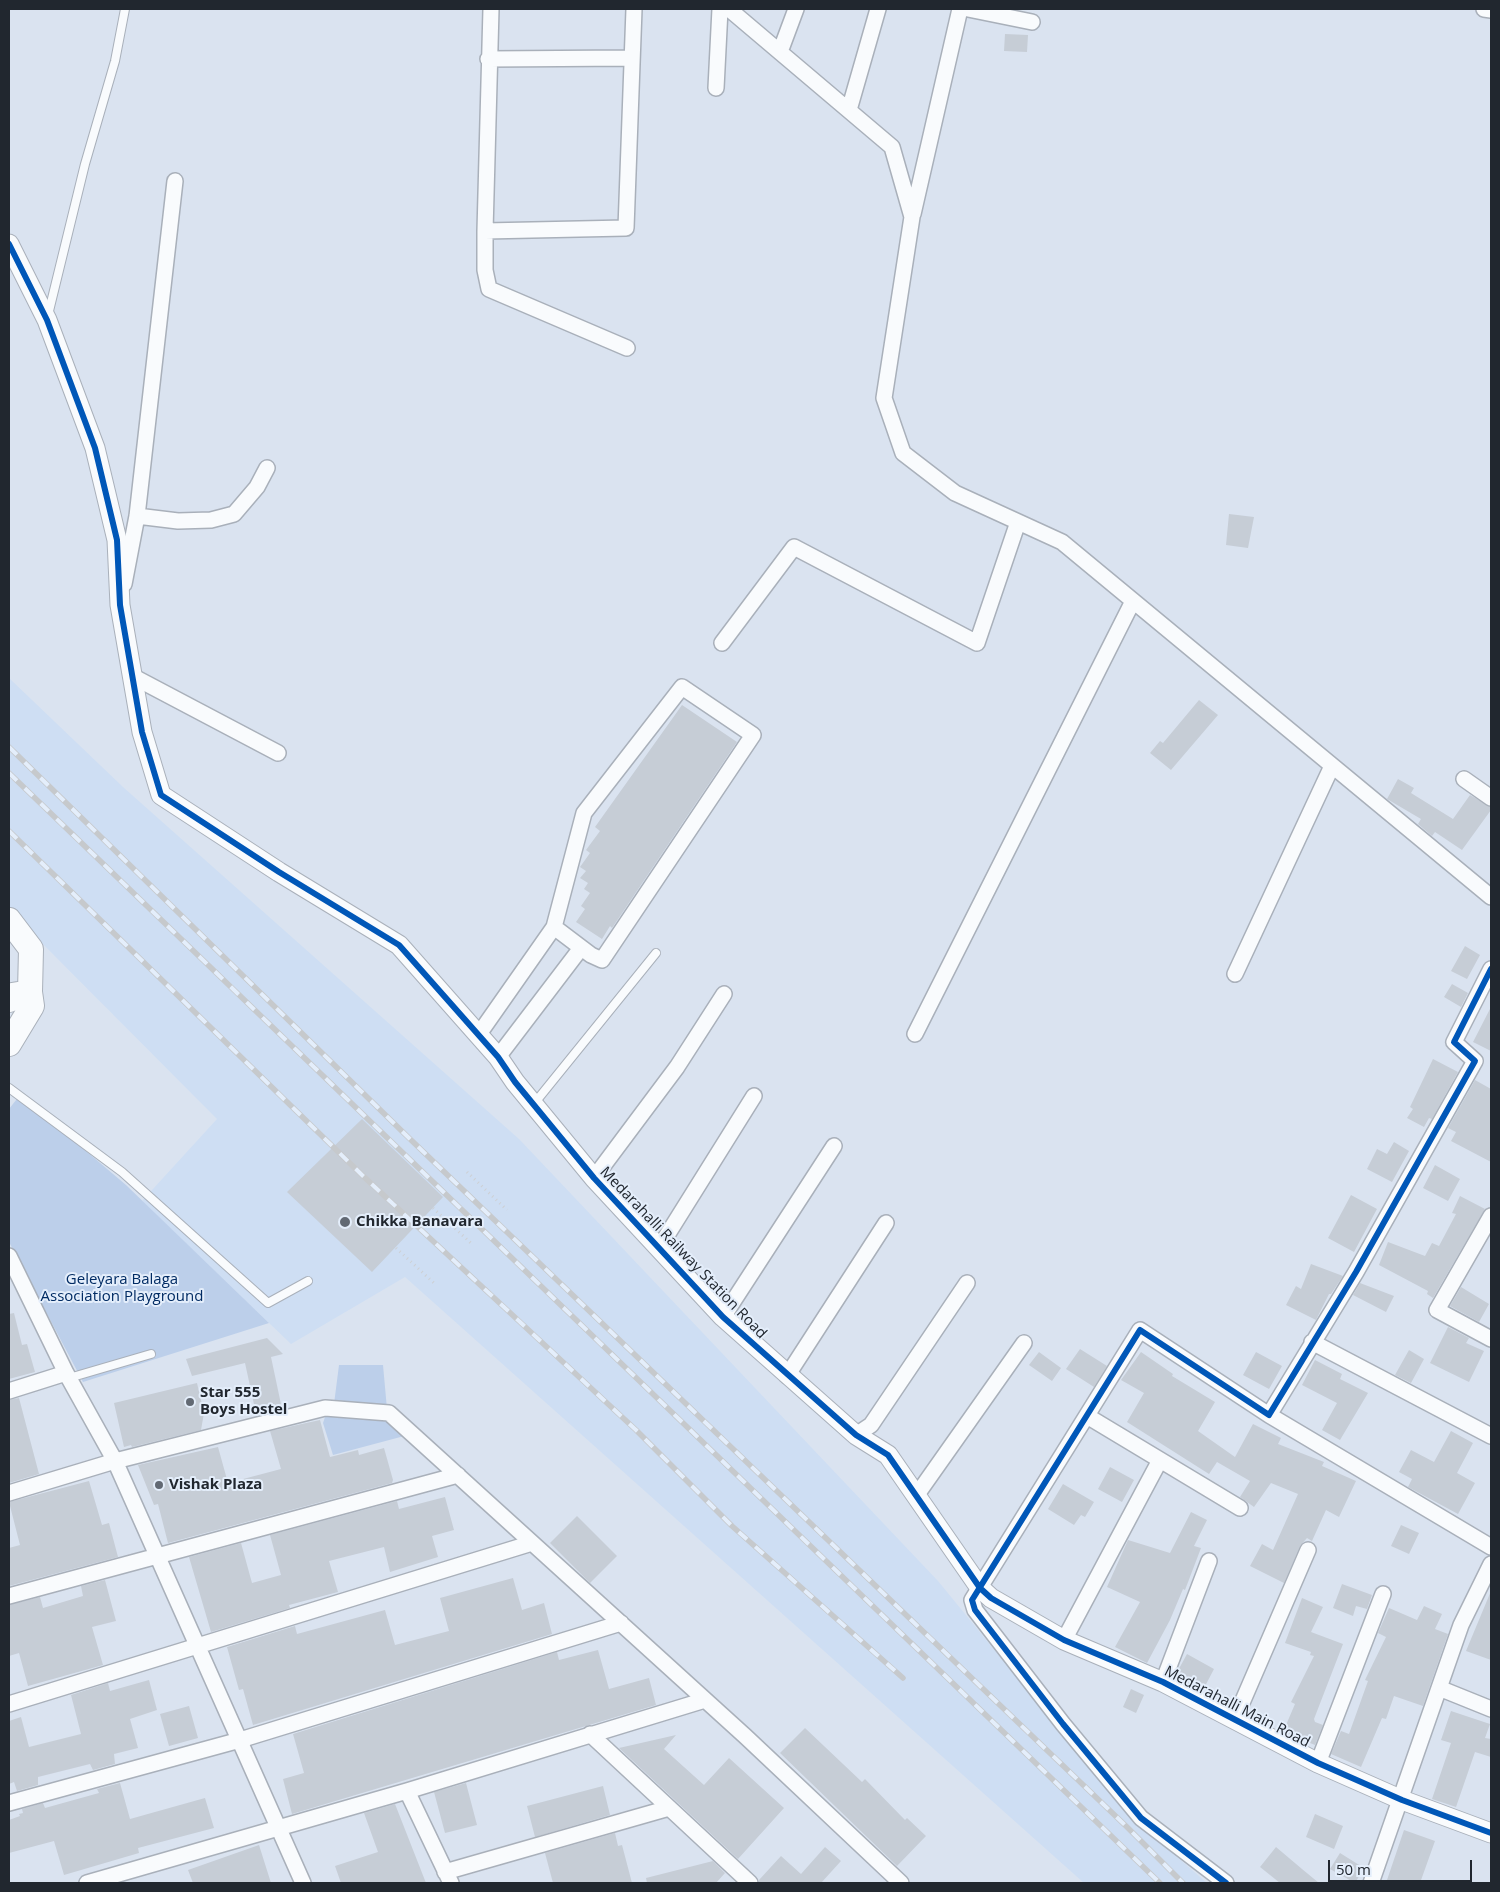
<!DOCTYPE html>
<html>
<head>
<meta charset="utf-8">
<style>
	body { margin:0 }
	#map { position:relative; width:1500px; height:1892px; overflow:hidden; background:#dae3f0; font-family:"Open Sans",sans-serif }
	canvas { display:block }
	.frame { position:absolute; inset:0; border:10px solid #21272f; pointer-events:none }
	.scale { position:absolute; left:1328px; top:1860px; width:144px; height:22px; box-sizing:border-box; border:2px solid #21272f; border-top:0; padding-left:6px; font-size:15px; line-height:18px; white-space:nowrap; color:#21272f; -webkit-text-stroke:4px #e4eefb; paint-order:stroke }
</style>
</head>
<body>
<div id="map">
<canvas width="1500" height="1892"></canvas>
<div class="frame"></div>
<div class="scale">50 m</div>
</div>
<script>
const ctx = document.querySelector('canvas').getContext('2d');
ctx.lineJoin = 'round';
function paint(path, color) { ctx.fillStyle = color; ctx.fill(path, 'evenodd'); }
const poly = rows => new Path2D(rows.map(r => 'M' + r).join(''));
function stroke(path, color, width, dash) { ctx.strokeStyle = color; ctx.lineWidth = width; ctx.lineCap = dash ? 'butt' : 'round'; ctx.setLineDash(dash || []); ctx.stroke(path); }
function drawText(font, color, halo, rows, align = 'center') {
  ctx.font = font + ' "Open Sans",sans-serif'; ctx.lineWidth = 4; ctx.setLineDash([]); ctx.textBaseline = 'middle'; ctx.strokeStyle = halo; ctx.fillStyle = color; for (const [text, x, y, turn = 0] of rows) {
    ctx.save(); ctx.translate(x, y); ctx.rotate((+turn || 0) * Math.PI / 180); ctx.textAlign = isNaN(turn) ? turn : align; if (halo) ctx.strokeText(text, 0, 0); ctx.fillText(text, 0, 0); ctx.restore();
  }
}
paint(poly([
	[9,678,123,787,519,1139,938,1581,1132,1818,1207,1883,1084,1883,405,1277,291,1344,142,1201,217,1119,9,910]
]), '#cedef3');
paint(poly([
	[20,1095,126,1185,269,1323,83,1382,9,1242,9,1109],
	[339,1365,383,1365,387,1409,334,1404],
	[327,1411,387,1416,408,1435,333,1455,323,1423]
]), '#bccfea');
paint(poly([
	[1005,34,1028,35,1027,52,1004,51],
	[1229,514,1254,517,1248,548,1226,545],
	[1199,700,1218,715,1171,770,1150,753,1160,741,1163,743],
	[682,705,737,742,612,928,610,926,602,939,576,922,585,909,581,906,590,893,584,889,588,883,580,878,586,871,580,867,590,853,586,850,600,831,595,827],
	[1398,779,1414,788,1411,793,1453,819,1470,795,1491,807,1491,810,1462,850,1435,832,1432,836,1418,824,1421,819,1387,799],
	[1465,946,1480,955,1467,979,1451,971],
	[1452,984,1468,993,1461,1007,1444,997],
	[1491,1007,1491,1051,1473,1042],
	[1433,1059,1458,1072,1432,1119,1429,1118,1424,1127,1407,1118,1413,1109,1410,1107],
	[1475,1080,1491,1089,1491,1162,1451,1141,1456,1132,1448,1128],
	[362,1119,443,1197,372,1272,287,1192],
	[1394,1142,1409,1151,1392,1182,1367,1169,1377,1149,1387,1154],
	[1435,1165,1460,1179,1448,1201,1423,1188],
	[1351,1195,1377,1209,1354,1252,1328,1238],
	[1460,1196,1485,1209,1433,1298,1427,1294,1428,1291,1379,1265,1388,1242,1425,1256,1432,1243,1439,1246,1456,1214,1452,1213],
	[1311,1264,1343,1276,1331,1294,1329,1294,1316,1320,1286,1305,1296,1286,1301,1289],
	[1360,1283,1394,1296,1386,1312,1353,1295],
	[1461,1287,1489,1304,1479,1322,1450,1306],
	[14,1313,22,1345,27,1344,35,1372,9,1379,9,1314],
	[1448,1327,1469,1338,1466,1343,1484,1351,1469,1382,1430,1363],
	[267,1338,283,1354,271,1357,282,1409,265,1413,264,1407,255,1409,245,1363,192,1376,186,1359],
	[1080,1349,1107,1366,1094,1387,1066,1369],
	[1409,1350,1424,1359,1411,1383,1395,1375],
	[1039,1352,1061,1368,1052,1381,1029,1365],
	[1141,1352,1173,1374,1172,1376,1215,1402,1198,1431,1235,1457,1253,1424,1281,1438,1278,1444,1324,1462,1322,1466,1356,1481,1339,1517,1326,1510,1312,1541,1307,1538,1300,1546,1284,1583,1250,1566,1262,1544,1273,1550,1298,1494,1271,1483,1254,1507,1240,1497,1250,1481,1217,1462,1209,1474,1127,1422,1144,1393,1121,1380],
	[1256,1352,1282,1366,1269,1389,1243,1375],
	[1315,1360,1342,1374,1340,1379,1368,1393,1340,1440,1322,1430,1337,1403,1302,1385],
	[197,1383,204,1413,201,1430,132,1447,131,1445,124,1447,114,1403],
	[19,1398,39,1474,9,1483,9,1400],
	[320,1420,330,1457,358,1450,359,1455,384,1448,393,1480,392,1483,168,1543,158,1504,154,1505,138,1465,218,1447,228,1483,281,1469,270,1431],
	[1451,1431,1473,1443,1457,1473,1475,1483,1458,1514,1408,1487,1412,1479,1399,1472,1411,1450,1434,1462],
	[1110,1467,1134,1480,1122,1502,1098,1489],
	[89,1481,102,1525,109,1523,118,1557,9,1586,9,1548,20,1545,9,1502],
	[1063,1484,1094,1502,1085,1517,1081,1515,1074,1525,1048,1509],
	[445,1497,454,1530,432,1536,438,1557,390,1572,384,1547,329,1561,338,1592,289,1605,290,1608,211,1632,189,1557,241,1543,252,1583,281,1575,270,1535,397,1501,399,1509],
	[1191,1512,1207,1520,1194,1546,1201,1548,1185,1590,1183,1589,1170,1620,1147,1663,1115,1647,1140,1602,1107,1587,1128,1540,1170,1553],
	[577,1516,617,1556,590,1583,550,1543],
	[1401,1525,1419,1533,1409,1554,1391,1546],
	[513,1578,522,1610,544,1603,552,1634,253,1725,243,1689,239,1690,227,1647,295,1626,297,1634,385,1610,395,1645,449,1631,440,1598],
	[105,1580,116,1621,92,1627,103,1665,28,1686,19,1653,9,1656,9,1605,40,1597,43,1608,83,1596,81,1586],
	[1342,1584,1372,1595,1367,1609,1356,1606,1353,1616,1333,1608],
	[1491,1591,1491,1660,1466,1651],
	[1302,1598,1323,1607,1311,1632,1343,1644,1314,1719,1315,1722,1323,1725,1315,1745,1283,1732,1295,1704,1291,1702,1314,1656,1310,1655,1311,1652,1285,1643],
	[1424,1606,1442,1614,1435,1629,1448,1634,1423,1706,1394,1696,1386,1719,1382,1718,1361,1767,1331,1754,1341,1731,1349,1734,1368,1681,1365,1680,1386,1637,1378,1633,1389,1608,1417,1620],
	[598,1650,609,1689,649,1678,656,1705,292,1814,283,1779,304,1773,293,1734,557,1652,559,1660],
	[1187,1654,1214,1669,1203,1690,1175,1676],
	[149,1680,157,1710,130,1719,138,1748,114,1754,115,1764,93,1770,90,1764,38,1777,38,1785,17,1791,14,1782,9,1784,9,1721,21,1717,29,1747,81,1734,71,1695,108,1683,110,1691],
	[1131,1689,1144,1695,1136,1713,1123,1707],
	[189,1706,198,1738,169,1746,160,1714],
	[1451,1711,1490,1724,1485,1738,1491,1739,1491,1757,1475,1752,1456,1807,1432,1799,1451,1743,1441,1740],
	[805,1728,862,1782,865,1779,905,1820,907,1818,926,1836,897,1866,780,1753],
	[676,1735,664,1749,704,1785,729,1758,784,1808,738,1859,619,1748],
	[120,1783,130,1819,205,1798,214,1828,138,1848,139,1853,64,1875,54,1841,9,1853,9,1820,20,1816,19,1814,23,1813,22,1809,43,1803,45,1808,99,1793,97,1789],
	[466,1783,477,1825,445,1833,434,1792],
	[603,1786,610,1815,535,1837,527,1806],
	[395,1804,426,1883,341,1883,335,1866,378,1852,364,1813],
	[1315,1814,1343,1826,1334,1849,1306,1837],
	[1404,1830,1435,1841,1420,1883,1386,1883],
	[615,1833,618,1846,622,1845,632,1883,553,1883,545,1853],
	[259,1845,271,1883,193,1883,188,1870],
	[825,1847,841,1861,821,1883,759,1883,759,1880,781,1856,801,1874],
	[1276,1847,1302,1869,1319,1883,1280,1883,1260,1867],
	[1340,1853,1364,1868,1355,1883,1330,1869],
	[713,1861,725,1873,716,1883,647,1883,646,1878]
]), '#c6cdd6');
const service = poly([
	[48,315,85,164,115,61,125,9],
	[9,1088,122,1172,268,1303,308,1281],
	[533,1105,656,953],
	[69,1378,151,1354]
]);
const minor = poly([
	[491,9,485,231,485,270,489,289,627,348],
	[729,9,892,147,912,217,884,398,903,453,955,493,1062,542,1491,897],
	[968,9,1032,22],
	[1484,9,1491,10],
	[780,52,796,9],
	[488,59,631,58],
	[716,88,720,9],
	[849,110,878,9],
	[913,214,960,9],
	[485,231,626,228,634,9],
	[137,516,178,521,211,520,234,514,257,487,267,468],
	[124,584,137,516,175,181],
	[722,643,794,547,977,643,1018,522],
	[132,676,278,753],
	[1464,779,1491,798],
	[1235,974,1332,766],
	[479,1034,554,927,584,813,682,687,753,735,602,960,591,955,554,927],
	[915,1034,1133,601],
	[498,1057,581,948],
	[594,1178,677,1067,724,994],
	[1491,1216,1437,1310,1491,1339],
	[659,1248,754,1096],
	[9,1256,66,1373,115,1461,303,1883],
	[723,1317,834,1146],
	[1312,1342,1491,1436],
	[787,1376,886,1223],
	[9,1391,66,1373],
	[1269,1415,1491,1547],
	[1087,1416,1240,1508],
	[856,1435,871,1425,967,1283],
	[9,1493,115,1461,325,1408,389,1413,745,1736,901,1883],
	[916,1496,1024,1343],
	[9,1596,458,1475],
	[1064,1640,1160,1460],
	[1163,1682,1209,1561],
	[1439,1688,1491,1709],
	[9,1704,532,1543],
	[1235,1719,1308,1550],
	[590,1734,750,1883],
	[1318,1763,1383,1594],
	[407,1791,451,1883],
	[9,1803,240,1740,621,1623],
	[445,1872,669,1808],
	[87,1883,407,1791,705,1700],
	[1226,1883,1141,1818,1063,1724,975,1610,972,1600,1140,1330,1269,1415,1356,1272,1475,1061,1454,1042,1491,969],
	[1371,1883,1461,1625,1491,1564]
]);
const tertiary = poly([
	[9,244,47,320,95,448,117,540,120,605,142,732,161,795,279,872,399,945,498,1057,515,1082,594,1178,723,1317,856,1435,888,1455,980,1588,991,1598,1064,1640,1163,1682,1318,1763,1402,1800,1491,1833]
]);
const primary = poly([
	[9,920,31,949,30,992,32,1006,9,1044],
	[9,1000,12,995,30,992]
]);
stroke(service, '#a9b0ba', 10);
stroke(minor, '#a9b0ba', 18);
stroke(tertiary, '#a9b0ba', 21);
stroke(primary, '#a9b0ba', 26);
stroke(poly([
	[467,1172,507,1210],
	[433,1208,473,1245],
	[396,1248,434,1283]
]), '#cdd0d4', 3, [1, 4]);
stroke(service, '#f9fbfd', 8);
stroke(minor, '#f9fbfd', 15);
stroke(tertiary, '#f9fbfd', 19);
stroke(primary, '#f9fbfd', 24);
const rail = poly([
	[9,747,410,1139,1127,1827,1183,1883],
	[9,773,1160,1883],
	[9,831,362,1175,636,1430,732,1526,903,1678]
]);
stroke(rail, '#c6c9cc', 5.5);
stroke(rail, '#e4eefb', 4, [11]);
stroke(poly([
	[9,244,47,320,95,448,117,540,120,605,142,732,161,795,279,872,399,945,498,1057,515,1082,594,1178,723,1317,856,1435,888,1455,980,1588,991,1598,1064,1640,1163,1682,1318,1763,1402,1800,1491,1833],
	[1226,1883,1141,1818,1063,1724,975,1610,972,1600,1140,1330,1269,1415,1356,1272,1475,1061,1454,1042,1491,969]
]), '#0057b8', 6);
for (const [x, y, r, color] of [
	[345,1222,6,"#626973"],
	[190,1402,5,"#626973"],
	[159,1485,5,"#626973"]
]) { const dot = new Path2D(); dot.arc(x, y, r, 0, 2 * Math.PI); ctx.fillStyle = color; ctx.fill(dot); stroke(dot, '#e4eefb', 2); }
drawText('bold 15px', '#21272f', '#e4eefb', [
	["Chikka Banavara",356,1222],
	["Star 555",200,1393],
	["Boys Hostel",200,1410],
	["Vishak Plaza",169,1485]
], 'left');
drawText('15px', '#21272f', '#e4eefb', [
	["Medarahalli Railway Station Road",683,1253,46],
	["Medarahalli Main Road",1237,1707,27]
]);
drawText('15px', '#012b63', '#e4eefb', [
	["Geleyara Balaga",122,1280],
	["Association Playground",122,1297]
]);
</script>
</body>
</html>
